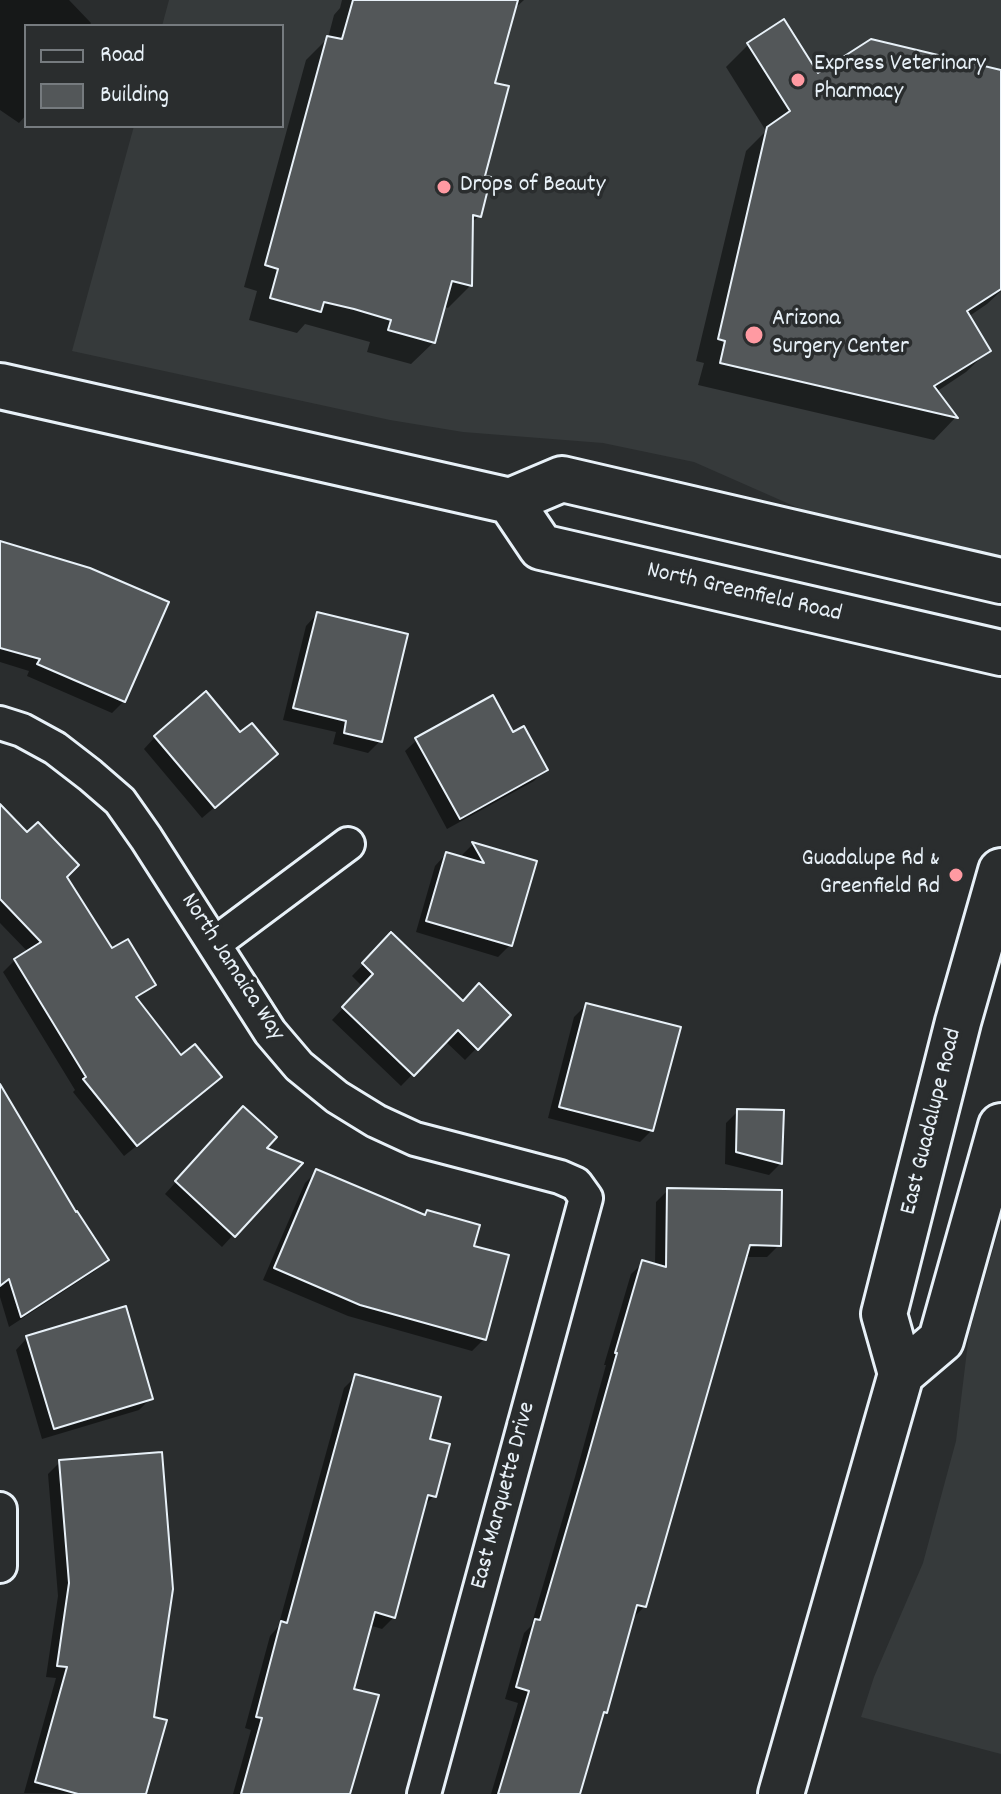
<!DOCTYPE html>
<html>
<head>
<meta charset="utf-8">
<style>
	body { margin:0 }
	#map { position:relative; width:1001px; height:1794px; overflow:hidden; background:#2a2d2e; font-family:Dekko,sans-serif }
	canvas { display:block }
	.legend { position:absolute; left:24px; top:24px; width:260px; height:104px; box-sizing:border-box; background:#2a2d2e; border:2px solid #767b7f; margin:0; padding:10px 14px; list-style:none; font-size:24px; color:#e8f1f8 }
	.legend li { display:flex; align-items:center; gap:16px; height:40px }
	.legend b { width:40px; border:2px solid #767b7f }
</style>
</head>
<body>
<div id="map">
<canvas width="1001" height="1794"></canvas>
<ul class="legend">
<li><b style="height:10px;background:#2a2d2e"></b>Road</li>
<li><b style="height:22px;background:#535759"></b>Building</li>
</ul>
</div>
<script>
const ctx = document.querySelector('canvas').getContext('2d');
ctx.lineJoin = 'round';
function paint(path, color) { ctx.fillStyle = color; ctx.fill(path, 'evenodd'); }
const poly = rows => new Path2D(rows.map(r => 'M' + r).join(''));
function stroke(path, color, width, dash) { ctx.strokeStyle = color; ctx.lineWidth = width; ctx.lineCap = dash ? 'butt' : 'round'; ctx.setLineDash(dash || []); ctx.stroke(path); }
function drawText(font, color, halo, rows, align = 'center') {
  ctx.font = font + ' Dekko,sans-serif'; ctx.lineWidth = 7; ctx.setLineDash([]); ctx.textBaseline = 'middle'; ctx.strokeStyle = halo; ctx.fillStyle = color; for (const [text, x, y, turn = 0] of rows) {
    ctx.save(); ctx.translate(x, y); ctx.rotate((+turn || 0) * Math.PI / 180); ctx.textAlign = isNaN(turn) ? turn : align; if (halo) ctx.strokeText(text, 0, 0); ctx.fillText(text, 0, 0); ctx.restore();
  }
}
paint(poly([
	[169,0,1001,0,1001,556,812,514,694,462,603,443,463,432,390,420,72,351,134,126,282,126,282,26,162,26],
	[1001,1222,1001,1754,861,1717,874,1677,923,1563,956,1441,969,1334]
]), '#363a3b');
paint(poly([
	[0,0,69,0,91,23,89,26,26,26,26,115,19,123,0,110],
	[342,0,524,0,513,10,493,84,479,216,470,224,470,286,448,308,443,306,434,342,411,364,367,352,370,342,305,324,297,333,249,320,257,291,244,287,306,60,328,38,334,15,340,8],
	[784,22,818,76,1001,72,1001,291,987,304,968,317,989,350,966,372,936,392,955,418,934,440,698,385,704,363,696,361,746,151,766,131,726,67,748,45],
	[0,543,124,701,112,713,27,676,29,671,0,662],
	[317,614,380,741,368,753,333,744,336,732,283,720,306,626],
	[512,734,545,769,534,781,447,829,405,751,417,740],
	[155,737,264,765,202,818,144,749],
	[0,821,65,877,111,951,153,984,135,1000,181,1058,219,1077,208,1089,124,1156,73,1092,75,1090,3,972,15,960,28,952,0,923],
	[473,844,534,862,510,945,498,957,416,932,435,866,446,854,464,859,462,855],
	[392,935,462,1003,509,1015,465,1060,445,1041,401,1086,332,1020,363,987,352,976],
	[586,1005,652,1130,640,1142,548,1118,574,1017],
	[0,1088,106,1260,95,1271,9,1327,0,1297],
	[738,1111,781,1112,780,1164,769,1175,725,1164,726,1123],
	[232,1120,264,1149,233,1235,222,1247,165,1194],
	[317,1171,423,1216,427,1212,471,1247,484,1339,472,1351,348,1316,263,1280,305,1183],
	[668,1190,779,1245,767,1257,745,1257,645,1606,633,1618,578,1794,491,1794,518,1703,505,1699,524,1633,531,1626,575,1477,606,1365,604,1365,631,1274,643,1263,655,1266,656,1202],
	[27,1338,151,1398,139,1410,42,1439,16,1350],
	[356,1376,427,1441,434,1496,423,1507,394,1617,382,1629,369,1625,351,1690,348,1794,233,1794,251,1730,245,1728,270,1636,278,1627,344,1388],
	[60,1462,152,1718,144,1794,24,1793,56,1678,46,1677,58,1596,48,1474]
]), '#0007');
const building = poly([
	[353,0,518,0,495,83,509,86,485,176,491,177,481,217,473,215,472,286,452,281,435,343,388,330,391,320,354,309,324,302,321,312,270,298,278,269,265,265,327,36,342,39,353,0],
	[784,19,818,73,871,39,1001,70,1001,289,967,311,991,351,934,386,958,418,720,363,725,341,718,339,767,127,790,111,747,43,784,19],
	[0,541,90,568,169,602,125,702,37,664,40,659,0,648,0,541],
	[317,612,408,634,382,742,344,733,346,721,293,708,317,612],
	[206,691,240,732,252,723,278,754,215,808,154,736,206,691],
	[493,695,513,732,524,726,548,770,460,819,415,738,493,695],
	[0,804,27,832,38,822,79,865,67,877,112,948,128,939,156,985,136,997,181,1055,195,1044,222,1077,137,1146,83,1079,86,1077,14,959,41,942,0,899,0,804],
	[472,842,537,861,512,946,426,921,446,852,484,863,472,842],
	[391,932,463,1001,479,983,511,1015,478,1050,458,1030,414,1076,342,1007,373,974,362,963,391,932],
	[586,1003,681,1027,653,1131,559,1107,586,1003],
	[0,1084,76,1212,77,1211,109,1260,21,1317,9,1279,0,1286,0,1084],
	[243,1106,277,1137,267,1148,303,1163,235,1237,175,1181,243,1106],
	[737,1109,784,1110,782,1164,736,1152,737,1109],
	[316,1169,425,1215,427,1210,480,1225,474,1246,509,1255,486,1340,360,1305,274,1268,316,1169],
	[667,1188,782,1190,781,1246,750,1245,646,1607,637,1605,607,1713,604,1712,580,1794,498,1794,529,1691,516,1687,535,1619,540,1620,586,1463,617,1353,615,1353,642,1260,666,1267,667,1188],
	[126,1306,153,1399,54,1429,26,1336,126,1306],
	[355,1374,441,1397,430,1439,450,1444,436,1497,428,1495,395,1618,375,1612,354,1689,379,1695,350,1794,241,1794,262,1718,256,1717,281,1621,287,1623,355,1374],
	[162,1452,173,1589,154,1717,167,1720,146,1794,78,1794,35,1782,67,1667,57,1666,69,1583,59,1460,162,1452]
]);
paint(building, '#535759');
stroke(building, '#e8f1f8', 2);
const street = poly([
	[0,723,22,730,55,748,90,775,120,801,146,838,270,1032,299,1066,337,1097,376,1121,415,1139,560,1177,576,1184,586,1198,424,1794],
	[214,944,348,844],
	[0,1509,0,1566]
]);
const secondary = poly([
	[0,386,510,501,562,479,1001,581],
	[510,501,541,547,1001,653],
	[901,1374,941,1340,1001,1126],
	[781,1794,901,1374,884,1314,958,1022,1001,871]
]);
stroke(street, '#e8f1f8', 38);
stroke(secondary, '#e8f1f8', 50);
stroke(street, '#2a2d2e', 32);
stroke(secondary, '#2a2d2e', 44);
for (const [x, y, r, color] of [
	[798,80,8,"#ff9aa2"],
	[444,187,8,"#ff9aa2"],
	[754,335,10,"#ff9aa2"],
	[956,875,8,"#ff9aa2"]
]) { const dot = new Path2D(); dot.arc(x, y, r, 0, 2 * Math.PI); ctx.fillStyle = color; ctx.fill(dot); stroke(dot, '#2a2d2e', 3); }
drawText('24px', '#e8f1f8', '#2a2d2e', [
	["Express Veterinary",814,66],
	["Pharmacy",814,94],
	["Drops of Beauty",460,187],
	["Arizona",772,321],
	["Surgery Center",772,349],
	["Guadalupe Rd &",940,861,"right"],
	["Greenfield Rd",940,889,"right"]
], 'left');
drawText('24px', '#e8f1f8', '#2a2d2e', [
	["North Greenfield Road",744,594,13],
	["North Jamaica Way",231,968,57],
	["East Guadalupe Road",933,1122,-76],
	["East Marquette Drive",505,1496,-75]
]);
</script>
</body>
</html>
